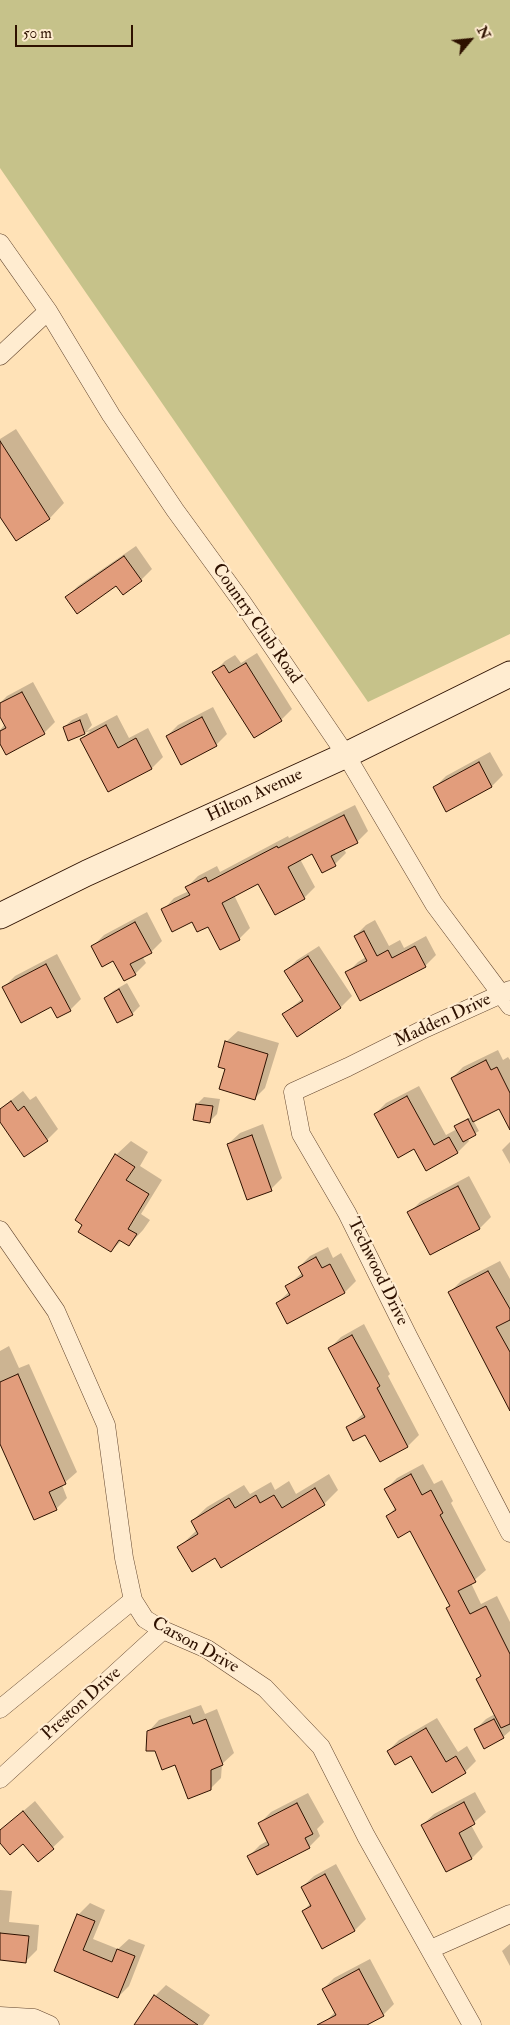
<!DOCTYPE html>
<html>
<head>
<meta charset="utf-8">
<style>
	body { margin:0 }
	#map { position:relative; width:510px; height:2025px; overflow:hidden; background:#ffe2b7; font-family:"IM FELL Double Pica",serif }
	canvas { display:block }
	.north { position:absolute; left:445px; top:15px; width:50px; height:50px; -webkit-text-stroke:4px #ffecd0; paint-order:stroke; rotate:62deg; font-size:14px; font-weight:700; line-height:20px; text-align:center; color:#2e1100 }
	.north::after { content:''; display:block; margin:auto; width:18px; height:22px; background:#2e1100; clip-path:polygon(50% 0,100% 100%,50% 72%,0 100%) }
	.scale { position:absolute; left:15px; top:25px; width:118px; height:22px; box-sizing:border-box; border:2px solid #2e1100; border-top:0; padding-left:6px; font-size:15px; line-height:18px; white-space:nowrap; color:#2e1100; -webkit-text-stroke:4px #ffecd0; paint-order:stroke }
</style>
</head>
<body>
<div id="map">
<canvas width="510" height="2025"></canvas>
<div class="north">N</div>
<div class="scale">50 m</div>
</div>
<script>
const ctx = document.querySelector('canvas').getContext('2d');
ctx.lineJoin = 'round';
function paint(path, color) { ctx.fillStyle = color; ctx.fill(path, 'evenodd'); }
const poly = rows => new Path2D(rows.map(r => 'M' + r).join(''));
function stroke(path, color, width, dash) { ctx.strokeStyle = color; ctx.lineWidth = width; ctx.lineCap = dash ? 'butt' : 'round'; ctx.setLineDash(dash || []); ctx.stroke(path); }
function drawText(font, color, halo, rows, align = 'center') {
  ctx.font = font + ' "IM FELL Double Pica",serif'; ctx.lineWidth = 4.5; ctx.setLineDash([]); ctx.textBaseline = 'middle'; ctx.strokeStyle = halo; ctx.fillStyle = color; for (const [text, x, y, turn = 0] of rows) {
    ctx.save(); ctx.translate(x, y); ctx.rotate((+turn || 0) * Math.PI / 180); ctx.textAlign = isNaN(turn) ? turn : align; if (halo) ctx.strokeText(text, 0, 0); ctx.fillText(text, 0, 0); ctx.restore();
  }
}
paint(poly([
	[0,0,510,0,510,634,368,702,0,168]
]), '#c6c28a');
paint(poly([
	[16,429,64,503,50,518,16,539,0,514,0,439],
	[136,546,152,569,141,580,117,584,67,597,78,586],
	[257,653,292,709,281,720,214,672,225,661,235,655,241,663],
	[33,682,55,722,44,733,0,741,0,730,5,724,0,714,0,703,7,696],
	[213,707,227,734,216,745,167,736,178,725],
	[87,713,92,725,87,731,117,715,129,738,148,728,163,757,152,768,108,791,81,740,90,731,69,739,64,727,72,720],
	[490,752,503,775,492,786,435,787,446,776],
	[355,805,368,831,357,842,344,849,346,853,335,864,313,852,300,859,315,887,304,898,259,882,234,895,250,928,239,939,208,925,163,910,174,898,189,891,187,887,198,876,217,866,220,872,288,836,289,838],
	[147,912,162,941,151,952,142,956,146,963,135,974,93,946,104,935],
	[375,920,389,946,400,940,404,948,426,936,436,955,425,966,347,973,358,962,366,957,355,936,366,925],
	[319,946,352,996,341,1007,284,1014,303,998,286,971,297,960],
	[57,954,81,999,70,1010,4,987,15,976],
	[127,983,140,1006,132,1014,105,998,113,991],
	[238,1031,279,1043,265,1088,254,1099,227,1068,226,1042],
	[498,1050,503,1060,508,1057,510,1060,510,1127,500,1107,473,1120,479,1131,467,1138,469,1141,458,1152,415,1148,375,1114,386,1103,419,1086,446,1135,457,1129,456,1127,459,1123,471,1117,452,1078,463,1067],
	[23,1091,30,1100,36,1096,58,1129,47,1140,25,1156,0,1120,0,1109],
	[204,1097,220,1099,217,1114,210,1121,197,1104],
	[263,1124,282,1178,271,1189,228,1144,240,1133],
	[131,1141,148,1152,140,1166,162,1180,141,1214,150,1220,143,1230,129,1245,122,1240,111,1251,116,1155],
	[510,1142,510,1164,502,1150],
	[469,1176,491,1217,480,1228,431,1254,409,1213,420,1202],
	[328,1247,333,1258,341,1253,356,1281,345,1292,287,1322,277,1303,290,1291,287,1286,302,1273,299,1267,310,1256],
	[500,1261,510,1279,510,1393,450,1292,461,1281],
	[364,1324,390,1374,388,1376,419,1435,408,1446,380,1461,366,1433,348,1427,364,1413,330,1348,341,1337],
	[9,1346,19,1368,29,1364,77,1472,62,1485,67,1498,56,1509,0,1430,0,1351],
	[423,1464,434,1484,442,1480,453,1501,451,1503,486,1570,471,1583,481,1604,497,1596,510,1622,510,1731,503,1737,475,1730,486,1719,495,1714,477,1679,482,1675,451,1605,411,1529,388,1516,396,1507,386,1489,397,1478],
	[329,1474,338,1490,324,1504,215,1556,179,1547,197,1530,192,1521,207,1507,244,1485,250,1494,271,1482,275,1490,289,1481,296,1494],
	[201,1705,205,1714,217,1709,234,1753,222,1764,221,1778,210,1789,175,1764,148,1732,159,1720],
	[437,1718,458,1752,467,1746,476,1761,465,1772,411,1755,388,1751,399,1740],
	[475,1792,486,1812,471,1825,483,1847,472,1858,447,1871,422,1825,434,1814],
	[308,1793,324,1822,317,1829,320,1836,309,1847,249,1856,260,1845,269,1840,260,1823,271,1812],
	[35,1801,64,1837,38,1861,23,1843,0,1841,0,1831],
	[336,1864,366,1919,355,1930,322,1947,303,1911,311,1903,302,1887,314,1876],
	[0,1890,12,1891,9,1922,39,1925,37,1950,26,1961,0,1959],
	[90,1903,105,1910,93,1939,118,1949,129,1939,145,1945,129,1986,118,1997,55,1970,78,1915],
	[510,1944,510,1966,502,1951],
	[370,1959,394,2004,383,2015,365,2025,328,2025,326,2021,335,2012,323,1989,334,1978],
	[166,1985,210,2015,203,2025,135,2025,155,1996]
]), '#0003');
const building = poly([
	[0,441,50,519,16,541,0,517,0,441],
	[124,556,142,581,123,595,116,586,77,614,65,597,124,556],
	[246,663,282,721,254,738,212,672,224,665,229,673,246,663],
	[22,692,45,734,6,755,0,744,0,731,6,728,0,717,0,703,22,692],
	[202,717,217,746,181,765,166,736,202,717],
	[80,720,85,734,68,741,63,727,80,720],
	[106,725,118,748,136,738,152,769,108,792,80,739,106,725],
	[479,762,492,787,446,812,433,787,479,762],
	[344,815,358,843,331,856,336,866,322,873,312,854,288,867,305,899,275,915,258,884,222,903,240,940,220,950,208,927,197,932,192,922,172,932,161,909,190,895,185,887,206,877,208,882,277,846,278,848,344,815],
	[135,922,152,953,130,964,136,975,124,981,113,961,102,967,91,946,135,922],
	[364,931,377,956,388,950,392,958,415,946,426,967,360,1001,345,972,367,961,354,936,364,931],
	[308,956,341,1008,297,1037,282,1014,303,1001,284,971,308,956],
	[46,964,71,1011,57,1018,51,1007,21,1023,2,987,46,964],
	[119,989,133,1015,117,1023,104,998,119,989],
	[225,1041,268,1054,255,1100,219,1089,225,1069,218,1067,225,1041],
	[486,1060,491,1070,497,1067,510,1093,510,1130,499,1109,473,1122,451,1078,486,1060],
	[407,1096,434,1145,449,1137,458,1153,426,1171,414,1149,398,1158,374,1114,407,1096],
	[11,1101,18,1111,24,1106,48,1141,24,1157,0,1122,0,1109,11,1101],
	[196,1104,213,1106,210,1123,193,1120,196,1104],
	[468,1119,476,1135,463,1142,454,1126,468,1119],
	[252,1135,272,1191,247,1200,227,1144,252,1135],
	[115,1154,135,1167,126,1180,149,1194,128,1229,137,1234,129,1246,119,1240,111,1252,78,1232,82,1225,75,1220,115,1154],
	[458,1186,480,1229,430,1255,407,1212,458,1186],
	[316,1257,322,1268,330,1264,345,1293,287,1324,276,1303,290,1295,285,1286,303,1276,298,1267,316,1257],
	[488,1271,510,1309,510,1320,496,1327,510,1352,510,1411,448,1292,488,1271],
	[352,1335,380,1386,377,1388,408,1447,380,1462,365,1435,353,1441,346,1427,365,1417,328,1348,352,1335],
	[18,1374,66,1484,49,1492,57,1510,34,1520,0,1444,0,1382,18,1374],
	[411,1474,422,1495,431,1490,443,1513,440,1515,476,1582,458,1591,470,1614,486,1606,510,1654,510,1724,501,1728,476,1679,481,1676,446,1608,450,1606,410,1531,398,1538,386,1516,396,1510,384,1489,411,1474],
	[315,1488,325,1505,221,1568,215,1558,192,1572,177,1547,198,1534,191,1521,229,1498,235,1508,256,1495,260,1503,274,1495,282,1508,315,1488],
	[190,1716,193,1724,206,1719,223,1765,211,1770,211,1790,188,1799,175,1765,162,1770,155,1751,146,1751,147,1731,190,1716],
	[494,1719,504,1738,484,1749,474,1729,494,1719],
	[426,1728,446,1762,456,1756,466,1773,432,1793,411,1756,395,1765,387,1751,426,1728],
	[464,1802,475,1824,459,1833,472,1859,446,1872,421,1825,464,1802],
	[297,1803,313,1834,305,1838,310,1848,257,1875,247,1856,269,1845,258,1823,297,1803],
	[23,1811,54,1849,38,1862,23,1844,10,1855,0,1843,0,1830,23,1811],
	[325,1874,355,1931,322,1949,302,1911,311,1906,301,1887,325,1874],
	[77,1914,95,1921,83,1950,112,1962,117,1949,135,1956,118,1998,54,1971,77,1914],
	[0,1933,29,1936,26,1963,0,1960,0,1933],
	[359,1969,384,2016,367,2025,317,2025,336,2015,322,1989,359,1969],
	[154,1995,198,2025,134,2025,154,1995]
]);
paint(building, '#e29d7c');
stroke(building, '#2e1100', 1);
const street = poly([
	[0,243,48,311,111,415,175,510,242,602,346,755,434,904,510,1006],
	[0,356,48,311],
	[510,990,426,1028,348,1067,293,1092,301,1134,347,1213,408,1336,510,1533],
	[0,1230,56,1311,106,1425,124,1558,133,1600,145,1619,163,1630,207,1649,265,1688,321,1747,366,1836,472,2025],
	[0,1709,133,1600],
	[0,1779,163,1630],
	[431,1949,510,1914],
	[0,2016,34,2018,50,2025]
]);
const secondary = poly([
	[0,916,87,873,346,755,510,674]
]);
stroke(street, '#62452e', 19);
stroke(secondary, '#2e1100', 27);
stroke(street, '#ffecd0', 18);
stroke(secondary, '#ffecd0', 25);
drawText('18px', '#2e1100', '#ffecd0', [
	["Country Club Road",256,624,55],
	["Hilton Avenue",255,796,-25],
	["Madden Drive",443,1021,-25],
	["Techwood Drive",377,1272,64],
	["Carson Drive",195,1646,29],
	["Preston Drive",82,1704,-42]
]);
</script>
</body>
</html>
